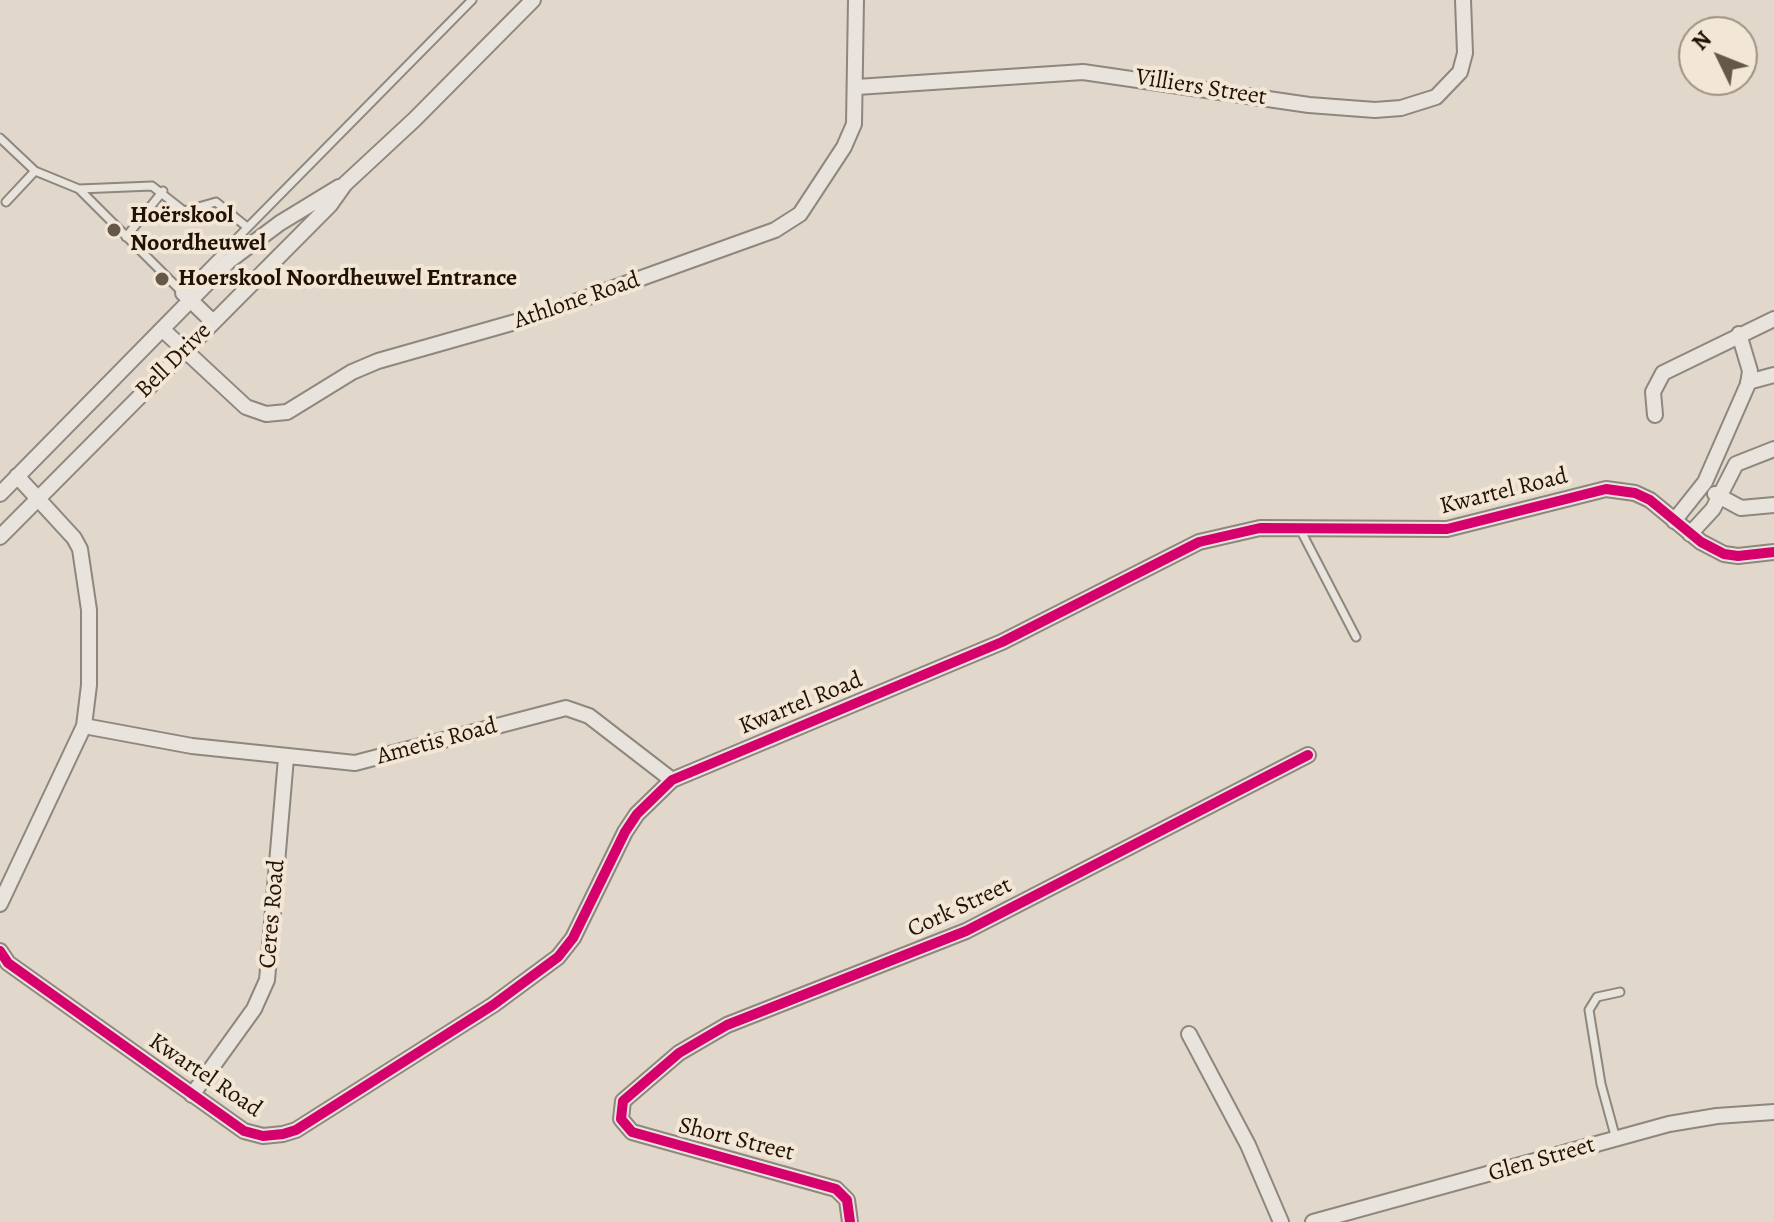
<!DOCTYPE html>
<html>
<head>
<meta charset="utf-8">
<style>
	body { margin:0 }
	#map { position:relative; width:1774px; height:1222px; overflow:hidden; background:#e1d8cb; font-family:Alegreya,serif }
	canvas { display:block }
	.north { position:absolute; left:1678px; top:16px; width:80px; height:80px; box-sizing:border-box; background:#f2e7d7; border:2px solid #9f9282; border-radius:50%; rotate:313deg; font-size:22px; font-weight:700; line-height:32px; text-align:center; color:#231203 }
	.north::after { content:''; display:block; margin:auto; width:28px; height:36px; background:#665749; clip-path:polygon(50% 0,100% 100%,50% 72%,0 100%) }
</style>
</head>
<body>
<div id="map">
<canvas width="1774" height="1222"></canvas>
<div class="north">N</div>
</div>
<script>
const ctx = document.querySelector('canvas').getContext('2d');
ctx.lineJoin = 'round';
const poly = rows => new Path2D(rows.map(r => 'M' + r).join(''));
function stroke(path, color, width, dash) { ctx.strokeStyle = color; ctx.lineWidth = width; ctx.lineCap = dash ? 'butt' : 'round'; ctx.setLineDash(dash || []); ctx.stroke(path); }
function drawText(font, color, halo, rows, align = 'center') {
  ctx.font = font + ' Alegreya,serif'; ctx.lineWidth = 8; ctx.setLineDash([]); ctx.textBaseline = 'middle'; ctx.strokeStyle = halo; ctx.fillStyle = color; for (const [text, x, y, turn = 0] of rows) {
    ctx.save(); ctx.translate(x, y); ctx.rotate((+turn || 0) * Math.PI / 180); ctx.textAlign = isNaN(turn) ? turn : align; if (halo) ctx.strokeText(text, 0, 0); ctx.fillText(text, 0, 0); ctx.restore();
  }
}
const lane = poly([
	[0,138,35,171,79,189],
	[6,202,35,171],
	[247,227,216,202,184,211,152,186,79,189,183,293,472,0],
	[126,237,163,191],
	[1301,531,1356,637],
	[1616,1139,1601,1084,1589,1010,1597,997,1620,992]
]);
const street = poly([
	[857,87,1083,72,1309,105,1375,110,1401,108,1436,97,1460,72,1465,53,1463,0],
	[183,293,213,322],
	[162,329,246,407,266,414,287,412,352,372,378,361,533,317,775,230,800,214,844,147,854,124,856,0],
	[1748,382,1774,375],
	[1655,415,1653,392,1663,373,1774,319],
	[0,494,229,261,280,223,339,187],
	[1715,494,1741,508,1774,505],
	[1674,521,1705,482,1748,384,1750,371,1739,334],
	[1690,534,1713,509,1736,464,1774,449],
	[0,537,330,205,345,184,415,119,533,0],
	[84,726,192,746,355,763,566,708,589,716,672,780],
	[0,904,84,726,89,685,89,610,80,549,74,538,17,476],
	[0,951,8,963,244,1131,263,1136,283,1134,296,1130,493,1005,558,957,573,938,625,832,637,814,672,780,1002,642,1199,542,1260,528,1447,529,1606,489,1635,493,1650,500,1701,542,1724,554,1738,556,1774,552],
	[1189,1034,1248,1145,1281,1222],
	[192,1095,254,1009,267,980,286,758],
	[850,1222,847,1200,836,1189,632,1132,621,1119,623,1101,679,1053,727,1025,966,931,1308,755],
	[1313,1222,1669,1124,1717,1116,1774,1112]
]);
stroke(lane, '#8e877d', 11);
stroke(street, '#8e877d', 18);
stroke(lane, '#e8e3dd', 7);
stroke(street, '#e8e3dd', 14);
stroke(poly([
	[0,951,8,963,244,1131,263,1136,283,1134,296,1130,493,1005,558,957,573,938,625,832,637,814,672,780,1002,642,1199,542,1260,528,1447,529,1606,489,1635,493,1650,500,1701,542,1724,554,1738,556,1774,552],
	[850,1222,847,1200,836,1189,632,1132,621,1119,623,1101,679,1053,727,1025,966,931,1308,755]
]), '#d6006c', 10);
for (const [x, y, r, color] of [
	[114,230,8,"#665749"],
	[162,279,8,"#665749"]
]) { const dot = new Path2D(); dot.arc(x, y, r, 0, 2 * Math.PI); ctx.fillStyle = color; ctx.fill(dot); stroke(dot, '#f2e7d7', 3); }
drawText('24px', '#231203', '#f2e7d7', [
	["Villiers Street",1201,88,9],
	["Athlone Road",577,301,-19],
	["Bell Drive",174,361,-45],
	["Kwartel Road",1504,492,-14],
	["Kwartel Road",801,704,-22],
	["Ametis Road",437,742,-15],
	["Cork Street",960,908,-25],
	["Ceres Road",273,914,-85],
	["Kwartel Road",205,1076,34],
	["Short Street",736,1140,14],
	["Glen Street",1542,1160,-16]
]);
drawText('bold 24px', '#231203', '#f2e7d7', [
	["Hoërskool",130,216],
	["Noordheuwel",130,244],
	["Hoerskool Noordheuwel Entrance",178,279]
], 'left');
</script>
</body>
</html>
